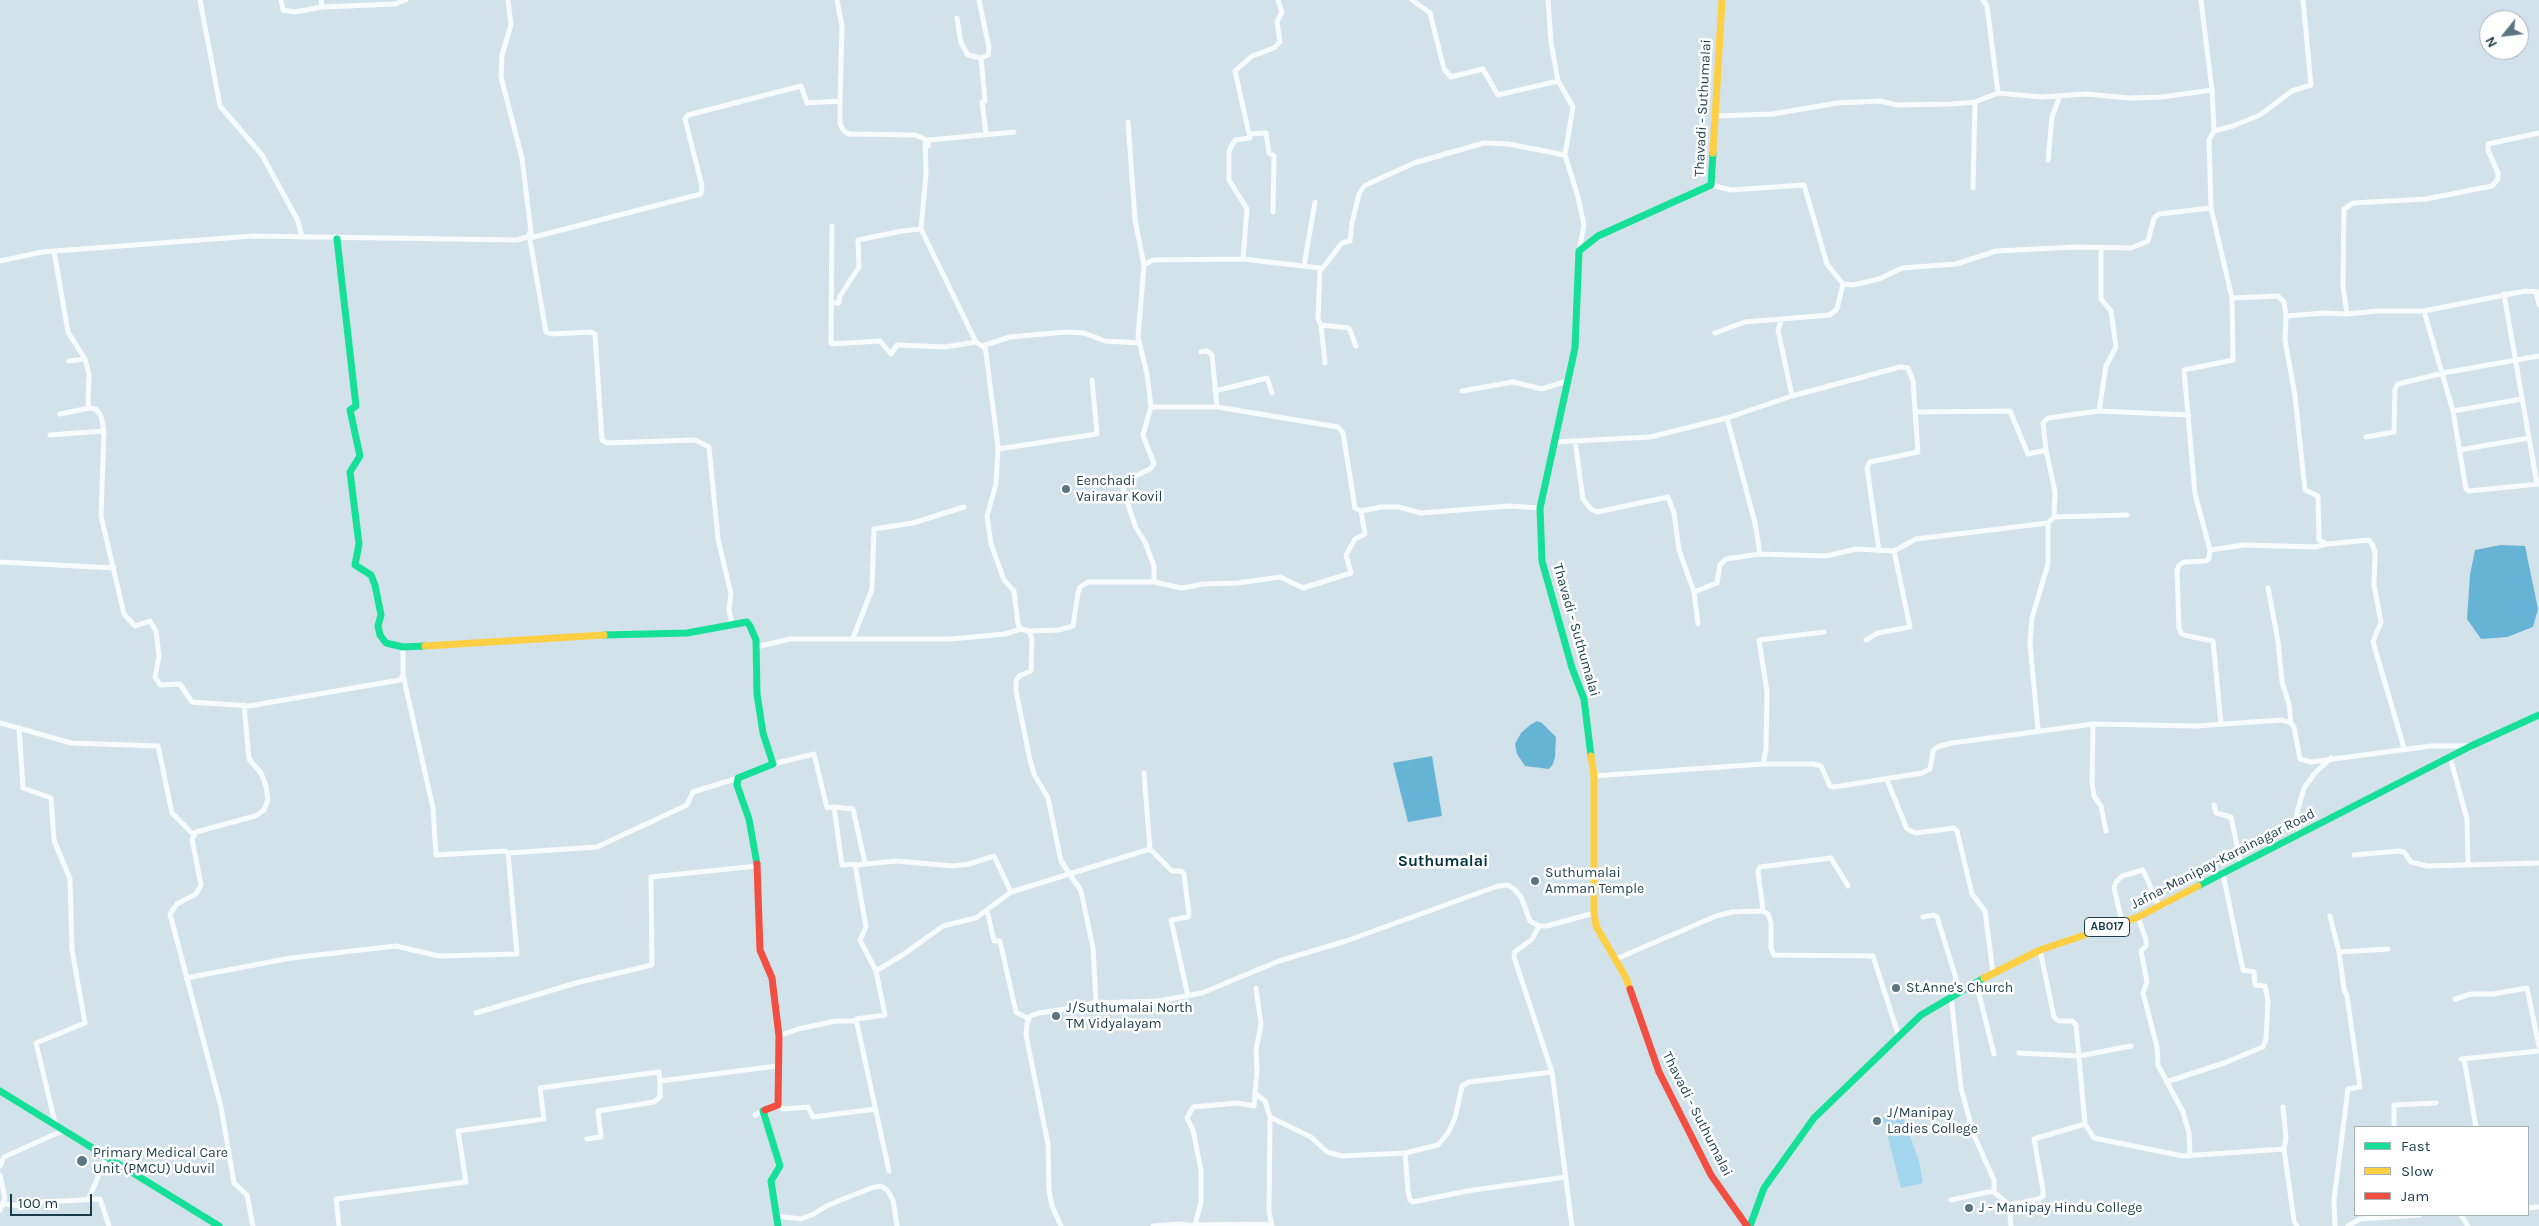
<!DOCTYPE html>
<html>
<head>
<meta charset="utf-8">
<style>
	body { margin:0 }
	#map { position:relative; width:2539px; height:1226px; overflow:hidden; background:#d2e2ea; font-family:Karla,sans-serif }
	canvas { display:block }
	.legend { position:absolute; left:2354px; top:1126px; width:175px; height:90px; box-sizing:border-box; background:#fff; border:1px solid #a4b1b7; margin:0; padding:6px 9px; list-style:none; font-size:15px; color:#1b3c4c }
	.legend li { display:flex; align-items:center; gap:10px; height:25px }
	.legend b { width:25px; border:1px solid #a4b1b7 }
	.north { position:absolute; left:2479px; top:10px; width:50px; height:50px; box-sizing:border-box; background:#fff; border:1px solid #a4b1b7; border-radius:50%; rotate:241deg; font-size:14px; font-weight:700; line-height:20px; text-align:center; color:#1b3c4c }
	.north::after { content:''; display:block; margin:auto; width:18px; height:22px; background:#5b7683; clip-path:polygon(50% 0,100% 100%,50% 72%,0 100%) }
	.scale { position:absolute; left:10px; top:1194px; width:82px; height:22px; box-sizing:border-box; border:2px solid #1b3c4c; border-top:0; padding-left:6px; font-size:15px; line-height:18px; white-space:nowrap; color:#1b3c4c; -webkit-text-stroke:4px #fff; paint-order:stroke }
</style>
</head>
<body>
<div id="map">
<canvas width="2539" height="1226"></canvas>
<ul class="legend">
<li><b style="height:6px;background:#16e098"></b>Fast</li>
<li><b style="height:6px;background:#ffcf43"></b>Slow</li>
<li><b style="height:6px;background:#f24e42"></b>Jam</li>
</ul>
<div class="north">N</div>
<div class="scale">100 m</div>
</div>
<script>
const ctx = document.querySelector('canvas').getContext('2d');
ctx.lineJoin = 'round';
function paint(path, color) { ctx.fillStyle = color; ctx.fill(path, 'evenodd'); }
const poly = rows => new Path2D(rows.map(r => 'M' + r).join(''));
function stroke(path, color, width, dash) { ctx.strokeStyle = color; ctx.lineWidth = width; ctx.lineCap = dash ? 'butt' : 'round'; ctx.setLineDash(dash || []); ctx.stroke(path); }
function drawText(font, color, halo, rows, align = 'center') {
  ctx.font = font + ' Karla,sans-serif'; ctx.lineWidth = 5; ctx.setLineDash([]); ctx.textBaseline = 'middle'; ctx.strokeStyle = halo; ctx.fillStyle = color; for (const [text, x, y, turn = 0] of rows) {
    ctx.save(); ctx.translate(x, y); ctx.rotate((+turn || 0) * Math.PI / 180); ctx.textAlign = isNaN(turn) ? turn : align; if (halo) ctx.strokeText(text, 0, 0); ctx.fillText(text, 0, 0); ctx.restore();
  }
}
paint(poly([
	[1901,1111,1919,1161,1923,1183,1901,1188,1883,1118]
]), '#a2d6ef');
paint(poly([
	[2501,545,2525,546,2538,609,2533,627,2507,637,2481,639,2467,619,2470,575,2475,550],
	[1537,721,1542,723,1556,737,1555,757,1553,764,1549,769,1525,766,1517,754,1515,744,1521,733,1530,725],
	[1432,756,1442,816,1408,822,1393,763]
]), '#66b4d5');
stroke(poly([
	[200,0,220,106,262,155,298,221,302,237],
	[281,0,283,10,295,12,322,7,395,4,406,0],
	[321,0,322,7],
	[837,0,842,26,840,101,840,124,844,131,849,134,915,135,925,139,926,174,921,229,976,342,985,348,986,353,998,447,996,484,987,516,991,544,1004,580,1014,591,1018,624,1021,629,1029,631,1032,639,1031,671,1019,676,1016,681,1016,691,1030,760,1034,774,1048,798,1061,861,1081,891,1093,948,1096,1001,1085,1006,1039,1013,1030,1016,1027,1024,1026,1035,1048,1144,1049,1190,1052,1206,1061,1226],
	[979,0,989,48,988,55,981,58],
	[1412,0,1430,13,1444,69,1451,77,1483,69,1498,95,1558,81],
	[1548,0,1551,42,1558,81,1573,107,1565,155,1578,197,1584,225,1579,251],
	[1983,0,1987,6,1998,93],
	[2201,0,2212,90],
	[957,18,961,43,968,55,981,58,985,101,982,102,986,133],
	[1714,116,1773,114,1837,103,1880,101,1897,105,1952,104,1975,102,1998,93,2041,97,2086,94,2129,98,2162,97,2212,90,2214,131,2209,140,2211,208,2232,298,2278,296,2284,302,2286,316,2326,313,2347,314,2377,311,2424,311,2525,291,2539,292],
	[2214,131,2233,126,2260,115,2292,91,2311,85,2303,0],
	[1249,134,1266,133,1269,153,1274,156,1273,212],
	[928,146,929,140,1014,132],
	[2048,160,2052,117,2060,96],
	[1711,185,1731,190,1804,185,1827,264,1843,284,1853,285,1879,279,1902,268,1956,264,1996,251,2076,247,2131,248,2148,241,2154,218,2159,214,2211,208],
	[1973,188,1975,102],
	[832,226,831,344,880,341,891,354,897,345,945,347,976,342],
	[54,251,68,332,85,359,89,375,88,404,89,408,96,409,101,416,104,431,101,516,124,614,135,626,150,621,156,631,159,656,155,677,160,685,180,684,192,702,249,706,400,680,403,675,403,647],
	[1243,259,1247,209,1229,180,1229,151,1235,140,1250,138,1235,71,1252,56,1274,48,1280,42,1277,22,1282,12,1278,0],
	[0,261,42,252,253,236,517,240,527,237,531,232,522,158,501,77,502,55,511,25,508,0],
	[1144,265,1153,260,1243,259,1320,268,1318,319,1321,325,1349,328,1356,346],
	[1304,266,1315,202],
	[1321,270,1342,243,1350,241,1352,223,1359,194,1364,186,1414,163,1484,143,1508,144,1565,155],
	[2536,292,2539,305],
	[2504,294,2537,484],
	[831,303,839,303,840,296,859,267,858,240,902,231,921,229],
	[2424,311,2453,411,2466,489,2469,491,2539,484],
	[2347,314,2343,286,2344,209,2353,203,2426,199,2492,186,2498,179,2498,173,2488,150,2488,144,2539,133],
	[2286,316,2285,340,2295,396,2305,490,2318,496,2319,540,2327,544,2369,540,2372,544,2375,552,2374,585,2381,622,2373,642,2404,748],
	[1782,319,1778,330,1792,396],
	[1321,325,1325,363],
	[1715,333,1745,322,1830,315,1837,309,1843,284],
	[982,346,1010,337,1066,332,1084,333,1105,341,1139,343],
	[1201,352,1207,351,1212,355,1217,407],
	[69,361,85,359],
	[1215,391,1267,378,1272,393],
	[1462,391,1513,382,1542,389,1567,381],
	[1151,407,1217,407,1338,427,1343,433,1355,508,1361,511,1381,507,1399,507,1421,513,1509,506,1540,508],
	[2099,411,2106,366,2116,347,2111,311,2101,299,2101,248],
	[2453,411,2522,399],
	[1916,412,2010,411,2028,454,2046,450],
	[60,414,89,408],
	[1727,418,1755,523,1760,554],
	[50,435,104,431],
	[2366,437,2394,432,2395,389,2398,384,2443,373,2539,356],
	[1575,441,1583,499,1591,509,1597,512,1668,497,1674,513,1679,550,1694,592,1698,624],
	[1554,442,1650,437,1727,418,1792,396,1900,367,1908,368,1913,381,1918,452,1870,462,1867,468,1879,551],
	[998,449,1097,434,1092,380],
	[2459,450,2529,438],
	[2054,517,2055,492,2046,450,2043,423,2048,418,2099,411,2189,415],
	[2210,550,2244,545,2315,547,2327,544],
	[0,562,114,568],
	[1154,582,1182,588,1203,584,1238,583,1280,577,1303,588,1351,573,1346,555,1355,539,1365,534,1361,511],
	[2268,588,2278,641,2282,682,2289,704,2291,723],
	[1694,592,1717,583,1720,565,1726,559,1760,554,1826,556,1856,549,1894,551,1916,539,2048,523,2054,517,2127,515],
	[732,624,729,610,731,594,718,539,709,447,695,440,607,443,602,440,595,334,591,332,552,334,546,332,529,234,534,237,701,194,702,186,685,119,688,115,801,86,807,103,840,101],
	[1029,631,1059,630,1073,626,1078,593,1080,587,1088,582,1154,582,1154,566,1145,542,1136,528,1123,490,1129,479,1150,469,1154,464,1143,435,1151,407,1147,374,1138,337,1144,265,1135,220,1128,122],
	[853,638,872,589,874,529,913,523,964,507],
	[1866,640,1878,633,1910,627,1894,551],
	[756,647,790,639,951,639,1005,634,1021,629],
	[403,675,433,808,436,855,505,851,508,853],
	[244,705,249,759,261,773,266,786,268,800,264,810,255,816,196,832,192,839,201,885,196,894,177,904,170,914,221,1107,234,1183,247,1195,253,1226],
	[0,723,71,743,158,746,172,813,194,835],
	[2093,724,2092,783,2094,796,2101,806,2106,831],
	[2221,724,2213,641,2188,636,2182,634,2179,628,2177,571,2179,565,2184,562,2206,561,2209,558,2210,550,2195,494,2184,370,2233,360,2232,298],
	[19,728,23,788,51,798,54,840,70,879,72,950,85,1023,36,1043,56,1127],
	[2038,730,2030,643,2032,618,2048,564,2048,523],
	[2450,757,2467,819,2468,865],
	[773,764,814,754,827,808,834,807,842,865,855,864,866,927,860,940,876,971,885,1015,856,1019,889,1171],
	[1763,764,1766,749,1767,692,1759,640,1824,632],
	[1144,773,1150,849,1172,871,1181,871,1184,874,1189,914,1188,917,1171,920,1188,996],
	[1594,776,1763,764,1813,764,1821,766,1830,786,1834,787,1922,773,1930,769,1933,751,1937,747,1952,743,2093,724,2196,726,2282,720,2291,723,2294,727,2300,759,2311,762,2431,746,2468,746],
	[1887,780,1907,829,1916,833,1954,828,1957,831,1972,894,1985,911,1993,973],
	[2214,805,2216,813,2231,817,2241,865],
	[834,807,853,809,865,863],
	[2300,835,2297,825,2297,813,2304,788,2315,773,2331,758],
	[2354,855,2399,851,2404,852,2411,862,2427,866,2539,863],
	[856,865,896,861,953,866,969,864,994,856,1011,892],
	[987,910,994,941,1000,941,1016,1012,1029,1019],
	[1763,911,1758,871,1760,867,1831,858,1848,886],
	[2330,916,2339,952,2344,989,2347,996,2360,1087,2348,1089,2334,1200,2335,1226],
	[1923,917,1934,915,1937,917,1960,991],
	[2138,917,2146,940,2146,946,2141,951,2147,982,2143,993,2157,1047,2158,1065,2183,1112,2189,1133,2190,1156],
	[2122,922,2114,888,2116,882,2122,876,2143,870,2159,906],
	[1539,926,1532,939,1515,952,1514,957,1552,1072,1572,1226],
	[2040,950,2054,1017,2059,1021,2072,1021,2076,1025,2085,1124,2094,1138,2183,1156,2284,1149,2294,1221,2297,1226],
	[2339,952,2388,949],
	[1616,959,1716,916,1732,912,1763,911,1768,914,1771,923,1771,948,1774,955,1873,956,1899,1037],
	[876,971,904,954,943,926,976,918,1011,892,1150,849],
	[186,978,291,958,396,946,439,956,517,954,508,853,597,847,687,805,693,792,738,778],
	[1976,982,1994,1054],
	[1256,988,1261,1024,1256,1050,1257,1071,1254,1106,1237,1103,1193,1107,1187,1118,1193,1130,1201,1170,1201,1202,1195,1225,1271,1224],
	[1951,996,1961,1088,1973,1133,1994,1180,1994,1192],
	[2455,999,2471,994,2493,994,2527,988,2539,1046],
	[1095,1003,1158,1001,1202,993,1279,961,1346,941,1498,886,1508,885,1514,889,1521,897,1530,921,1539,926,1547,926,1594,913],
	[476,1013,576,983,652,965,651,877,757,866],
	[779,1036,798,1029,836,1021,856,1021],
	[2019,1053,2079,1056,2131,1046],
	[2461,1059,2539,1051],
	[2464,1059,2476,1127],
	[2166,1082,2224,1063,2263,1047,2266,1039,2268,1001,2265,986,2255,985,2254,972,2243,970,2223,874],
	[1255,1093,1265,1101,1270,1117,1269,1212,1272,1226],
	[778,1105,783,1109,808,1107,813,1117,876,1109],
	[2283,1107,2286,1138,2284,1149],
	[755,1115,763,1111],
	[1270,1117,1311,1137,1327,1152,1342,1156,1405,1153,1408,1191,1410,1200,1413,1202,1467,1191,1566,1177],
	[2394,1127,2394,1105,2436,1103],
	[587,1139,601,1137,598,1111,654,1102,660,1097,660,1081],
	[1405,1153,1438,1145,1448,1133,1455,1118,1462,1086,1469,1082,1552,1072],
	[0,1166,4,1157,62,1131],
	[0,1175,5,1198,0,1210],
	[89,1198,106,1158],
	[1951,1200,1988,1192,1994,1192,2009,1205,2039,1199,2043,1196,2043,1190,2034,1139,2085,1124],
	[4,1204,21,1206,43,1202,100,1199,109,1226],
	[2009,1205,2011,1226],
	[2528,1208,2539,1207],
	[2461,1215,2468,1226],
	[777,1216,801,1219,814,1214,826,1206,871,1188,881,1186,887,1190,893,1200,897,1226],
	[339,1226,336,1199,466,1182,458,1131,544,1119,540,1088,659,1072,660,1081,777,1066],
	[1153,1226,1180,1224,1195,1226],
	[2348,1226,2360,1219,2420,1215]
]), '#f8fbfc', 5);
stroke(poly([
	[337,239,356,406,350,410,360,456,350,472,359,544,355,565,371,575,375,585,381,615,378,626,380,635,386,643,403,647,425,646],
	[604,635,687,633,747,622,750,626,756,640,757,694,763,733,773,764,738,778,737,785,749,819,757,864],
	[1591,756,1584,699,1572,668,1542,561,1540,508,1575,348,1579,251,1598,236,1711,185,1713,153],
	[2198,886,2471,746,2539,715],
	[0,1091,219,1226],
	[765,1110,763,1111,780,1166,771,1181,778,1226],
	[1750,1226,1764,1188,1814,1118,1921,1015,1984,978]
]), '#16e098', 7);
stroke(poly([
	[1713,153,1722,0],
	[425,646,604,635],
	[1591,756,1594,776,1594,913,1596,926,1626,978,1630,989],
	[1984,978,2040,950,2138,917,2198,886]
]), '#ffcf43', 7);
stroke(poly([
	[757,864,760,950,772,978,779,1036,778,1105,765,1110],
	[1630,989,1659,1072,1711,1175,1747,1226]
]), '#f24e42', 7);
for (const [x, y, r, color] of [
	[1066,489,5,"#5b7683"],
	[1535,881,5,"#5b7683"],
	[1896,988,5,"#5b7683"],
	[1056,1016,5,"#5b7683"],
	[1877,1121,5,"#5b7683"],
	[82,1161,6,"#5b7683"],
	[1969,1208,5,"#5b7683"]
]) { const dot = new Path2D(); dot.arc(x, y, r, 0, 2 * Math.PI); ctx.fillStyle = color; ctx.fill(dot); stroke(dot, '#fff', 2); }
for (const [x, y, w] of [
	[2107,927,45]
]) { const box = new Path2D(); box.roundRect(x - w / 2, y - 9.5, w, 19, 4); ctx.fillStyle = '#fff'; ctx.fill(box); stroke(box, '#1b3c4c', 1); }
drawText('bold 12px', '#1b3c4c', null, [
	["AB017",2107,927]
]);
drawText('14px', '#1b3c4c', '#fff', [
	["Thavadi - Suthumalai",1703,108,-87],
	["Thavadi - Suthumalai",1576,630,74],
	["Jafna-Manipay-Karainagar Road",2223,859,-27],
	["Thavadi - Suthumalai",1697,1114,63]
]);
drawText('14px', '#1b3c4c', '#fff', [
	["Eenchadi",1076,481],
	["Vairavar Kovil",1076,497],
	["Suthumalai",1545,873],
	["Amman Temple",1545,889],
	["St.Anne's Church",1906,988],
	["J/Suthumalai North",1066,1008],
	["TM Vidyalayam",1066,1024],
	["J/Manipay",1887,1113],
	["Ladies College",1887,1129],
	["Primary Medical Care",93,1153],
	["Unit (PMCU) Uduvil",93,1169],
	["J - Manipay Hindu College",1979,1208]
], 'left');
drawText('bold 16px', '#023143', '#fff', [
	["Suthumalai",1443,861]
]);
</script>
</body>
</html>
